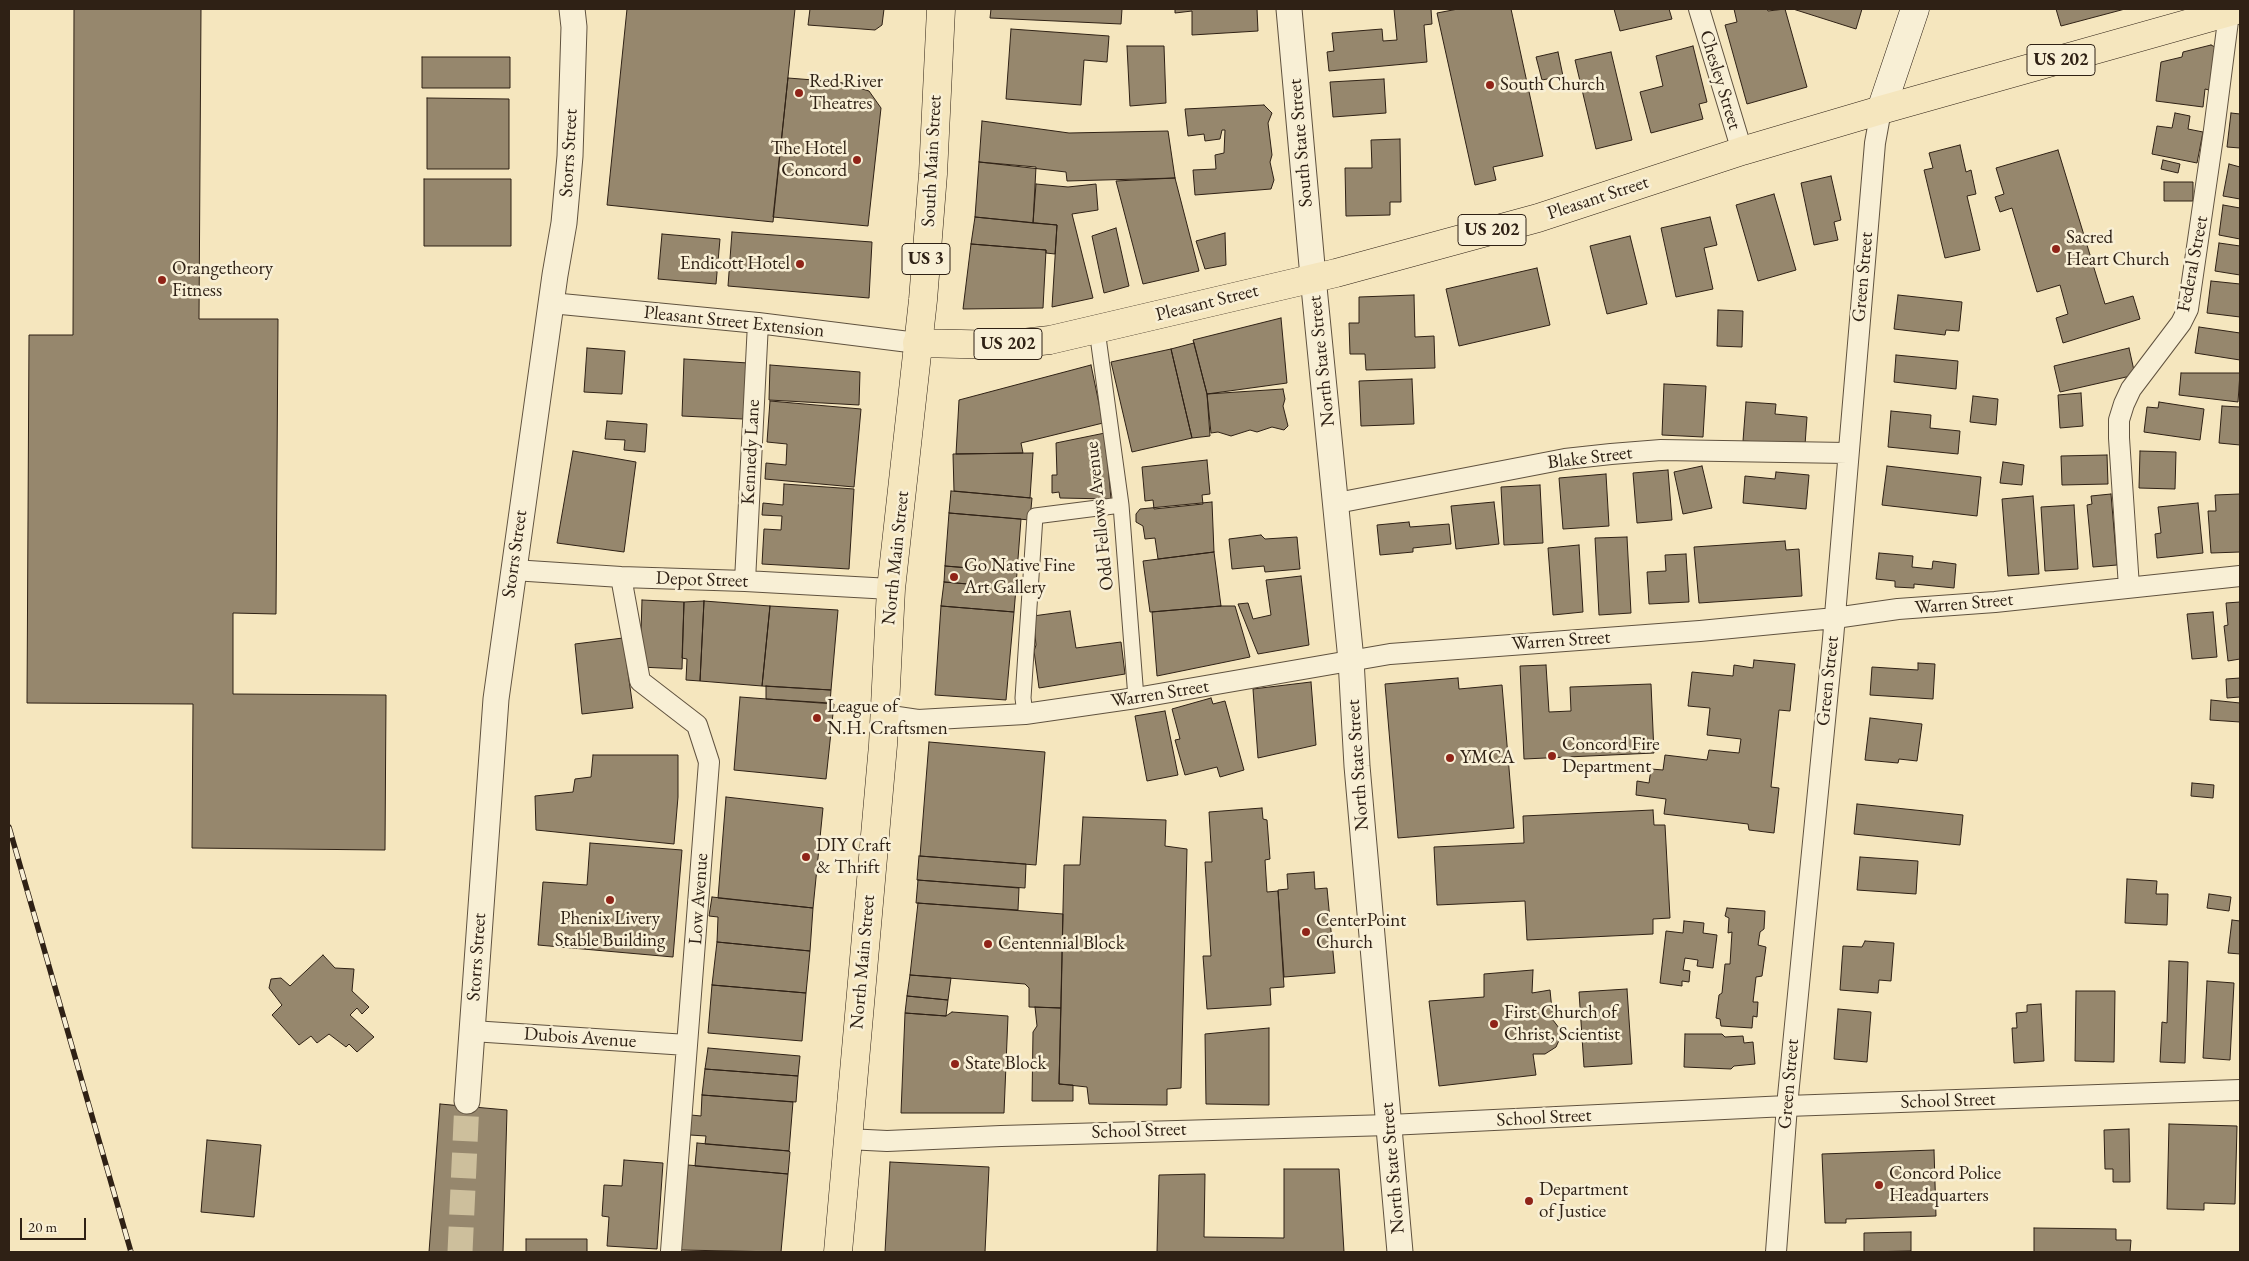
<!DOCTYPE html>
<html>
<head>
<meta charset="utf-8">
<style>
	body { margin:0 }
	#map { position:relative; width:2249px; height:1261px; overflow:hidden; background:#f5e6be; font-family:"EB Garamond",serif }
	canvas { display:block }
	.frame { position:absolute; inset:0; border:10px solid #2f2115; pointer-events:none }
	.scale { position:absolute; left:20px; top:1218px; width:66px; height:22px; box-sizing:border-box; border:2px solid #2f2115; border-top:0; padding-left:6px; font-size:15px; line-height:18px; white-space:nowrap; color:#2f2115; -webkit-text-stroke:4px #f8efd5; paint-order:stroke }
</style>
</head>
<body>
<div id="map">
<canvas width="2249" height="1261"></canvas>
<div class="frame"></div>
<div class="scale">20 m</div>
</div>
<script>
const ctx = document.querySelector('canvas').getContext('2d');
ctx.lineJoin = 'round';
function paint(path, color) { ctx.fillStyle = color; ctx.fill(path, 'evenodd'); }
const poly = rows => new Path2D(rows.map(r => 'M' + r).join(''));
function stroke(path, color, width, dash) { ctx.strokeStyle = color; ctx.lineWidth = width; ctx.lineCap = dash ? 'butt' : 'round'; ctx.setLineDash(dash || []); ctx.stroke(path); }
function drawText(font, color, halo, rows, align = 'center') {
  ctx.font = font + ' "EB Garamond",serif'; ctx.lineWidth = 5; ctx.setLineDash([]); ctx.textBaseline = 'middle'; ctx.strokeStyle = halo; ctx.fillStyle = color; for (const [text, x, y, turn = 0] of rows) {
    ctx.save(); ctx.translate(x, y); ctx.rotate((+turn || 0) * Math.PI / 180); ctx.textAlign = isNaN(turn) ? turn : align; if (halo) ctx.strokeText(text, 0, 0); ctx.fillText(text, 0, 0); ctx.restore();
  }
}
const building = poly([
	[74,9,201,9,199,319,278,319,276,614,233,613,233,694,386,695,385,850,192,848,193,704,27,703,29,335,73,335,74,9],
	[627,9,795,9,773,222,607,205,627,9],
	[810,9,884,9,882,25,875,30,808,25,810,9],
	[991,9,1122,9,1121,24,990,18,991,9],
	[1175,9,1257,9,1258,31,1192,35,1192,11,1175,13,1175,9],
	[1394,9,1431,9,1432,24,1424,25,1427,62,1329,71,1327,52,1334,51,1332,33,1382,29,1383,41,1397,40,1394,9],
	[1458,9,1511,9,1543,156,1493,167,1496,180,1475,185,1437,13,1458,9],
	[1614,9,1669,9,1672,19,1620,31,1614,9],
	[1734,9,1767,9,1768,11,1785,9,1807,87,1747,104,1725,25,1737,22,1734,9],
	[1793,9,1862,9,1856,29,1793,9],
	[2056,9,2125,9,2061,26,2056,9],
	[1011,29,1109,36,1107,62,1084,60,1081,105,1006,99,1011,29],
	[2211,45,2215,47,2209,90,2205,89,2203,107,2156,101,2161,62,2182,57,2183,52,2211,45],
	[1127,46,1164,46,1166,103,1130,106,1127,46],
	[1693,46,1707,102,1699,104,1703,119,1651,133,1640,92,1663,86,1656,56,1693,46],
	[1558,52,1563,76,1542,80,1536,57,1558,52],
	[1611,52,1632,140,1596,149,1575,60,1611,52],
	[422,57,510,57,510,88,422,88,422,57],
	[788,78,839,82,869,91,881,108,868,226,773,217,788,78],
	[1384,79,1386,113,1333,117,1330,82,1384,79],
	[427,98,509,99,509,169,427,169,427,98],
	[1264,105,1272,113,1268,123,1272,155,1270,162,1274,180,1271,189,1195,195,1193,170,1216,169,1215,155,1224,153,1225,130,1222,130,1220,139,1205,141,1204,134,1188,136,1185,109,1264,105],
	[2175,113,2190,116,2188,129,2203,132,2197,163,2152,154,2157,126,2172,128,2175,113],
	[2231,113,2240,114,2240,148,2227,147,2231,113],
	[982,121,1069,133,1168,131,1175,178,1067,181,1066,172,979,162,982,121],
	[1400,139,1401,202,1390,202,1390,215,1346,216,1345,168,1372,168,1371,140,1400,139],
	[1960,145,1966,172,1971,170,1976,194,1967,196,1980,250,1945,258,1924,170,1933,168,1929,153,1960,145],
	[2058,150,2105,304,2133,296,2140,319,2063,343,2056,318,2068,314,2060,285,2037,292,2012,208,2000,212,1995,197,2004,194,1996,168,2058,150],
	[2163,160,2180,164,2178,173,2161,169,2163,160],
	[979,162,1036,167,1033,223,975,217,979,162],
	[2229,164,2240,167,2240,199,2223,196,2229,164],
	[1831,176,1841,220,1834,222,1838,240,1814,245,1801,183,1831,176],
	[1175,178,1199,271,1143,284,1116,181,1175,178],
	[424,179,511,179,511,246,424,246,424,179],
	[2164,182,2193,182,2193,201,2164,201,2164,182],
	[1036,184,1068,187,1096,184,1098,210,1072,214,1093,298,1052,307,1057,225,1033,223,1036,184],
	[1774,194,1796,270,1758,281,1736,205,1774,194],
	[2223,205,2240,208,2240,239,2219,235,2223,205],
	[975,217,1057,225,1055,254,1046,253,1046,250,971,244,975,217],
	[1710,217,1717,245,1704,248,1713,289,1676,297,1661,228,1710,217],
	[1116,228,1129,286,1104,293,1092,236,1116,228],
	[732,232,872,242,869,298,728,286,732,232],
	[1225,233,1226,265,1205,269,1196,241,1225,233],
	[662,234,720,239,716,284,658,279,662,234],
	[1630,236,1647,304,1607,314,1590,246,1630,236],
	[2219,243,2240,246,2240,275,2215,271,2219,243],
	[971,244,1046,250,1043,308,963,309,971,244],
	[1537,268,1550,325,1459,346,1446,289,1537,268],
	[2211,281,2240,284,2240,317,2207,313,2211,281],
	[1414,295,1415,337,1434,336,1435,368,1366,370,1365,354,1350,354,1349,323,1359,323,1359,297,1414,295],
	[1898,295,1962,302,1959,331,1946,330,1945,335,1894,329,1898,295],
	[1718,310,1743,311,1742,347,1717,346,1718,310],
	[1281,318,1287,383,1207,394,1193,340,1281,318],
	[2199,327,2240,333,2240,360,2195,353,2199,327],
	[1194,343,1207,394,1210,436,1192,438,1171,349,1194,343],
	[587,348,625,351,622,394,584,392,587,348],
	[2129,348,2135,375,2060,392,2054,366,2129,348],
	[1171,349,1192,438,1132,452,1111,362,1171,349],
	[1896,355,1958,361,1956,389,1894,382,1896,355],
	[684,359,748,363,743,419,682,416,684,359],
	[770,365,860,372,859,405,769,400,770,365],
	[1091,365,1103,423,1021,443,1023,453,956,454,959,400,1091,365],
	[2181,373,2240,373,2238,402,2179,395,2181,373],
	[1412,379,1414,424,1361,426,1359,381,1412,379],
	[1664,384,1706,386,1703,437,1662,435,1664,384],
	[1283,389,1285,399,1283,406,1288,426,1284,430,1272,427,1257,432,1250,430,1231,436,1218,432,1211,433,1207,394,1283,389],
	[2081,393,2083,426,2060,428,2058,395,2081,393],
	[1973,396,1998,399,1996,425,1970,422,1973,396],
	[770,401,861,409,854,487,765,479,766,463,786,465,787,444,767,442,770,401],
	[1746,402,1776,404,1775,414,1807,417,1805,445,1743,441,1746,402],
	[2159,402,2204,409,2200,440,2144,432,2147,407,2158,408,2159,402],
	[2222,406,2240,407,2240,445,2219,443,2222,406],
	[1891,411,1931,415,1930,428,1960,431,1958,454,1888,447,1891,411],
	[607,421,647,424,645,452,624,450,625,440,605,439,607,421],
	[1105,433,1111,499,1060,498,1059,492,1052,493,1052,475,1057,475,1056,443,1105,433],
	[573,451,636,462,624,552,557,543,573,451],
	[2140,451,2176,452,2175,489,2139,488,2140,451],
	[1033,453,1030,498,954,491,953,454,1033,453],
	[2107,455,2108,484,2062,485,2061,456,2107,455],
	[1207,460,1210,494,1202,495,1203,504,1154,509,1153,500,1145,501,1142,467,1207,460],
	[2003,462,2024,465,2022,485,2000,483,2003,462],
	[1702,466,1712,508,1683,514,1674,472,1702,466],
	[1887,466,1981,477,1977,516,1882,505,1887,466],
	[1668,470,1672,520,1637,523,1633,473,1668,470],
	[1776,472,1809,475,1806,509,1743,503,1745,476,1775,479,1776,472],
	[1606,474,1609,526,1563,529,1559,478,1606,474],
	[784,484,854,489,849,569,762,564,764,529,781,530,782,516,762,515,763,503,783,505,784,484],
	[1540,485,1543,543,1504,545,1501,487,1540,485],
	[951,491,1032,498,1030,520,949,513,951,491],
	[2111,494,2117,565,2093,567,2087,505,2092,504,2091,496,2111,494],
	[2240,494,2240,552,2211,553,2208,511,2216,511,2215,495,2240,494],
	[2033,496,2039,574,2008,576,2002,499,2033,496],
	[1212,502,1214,552,1158,559,1155,538,1145,539,1143,526,1136,522,1136,514,1140,509,1212,502],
	[1494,502,1499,544,1456,549,1451,506,1494,502],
	[2198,503,2203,553,2157,558,2155,534,2161,533,2158,507,2198,503],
	[2074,505,2078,569,2045,571,2041,507,2074,505],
	[949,513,1021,519,1017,572,945,566,949,513],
	[1409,522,1410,527,1449,524,1451,544,1413,548,1413,552,1380,555,1377,525,1409,522],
	[1261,535,1265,539,1297,537,1300,569,1265,572,1264,566,1232,569,1229,539,1261,535],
	[1627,537,1631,613,1599,615,1595,538,1627,537],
	[1785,541,1786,550,1799,549,1802,596,1699,603,1694,547,1785,541],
	[1579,545,1583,612,1553,615,1548,548,1579,545],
	[1214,552,1221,606,1150,612,1143,561,1214,552],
	[1879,553,1913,556,1912,567,1932,569,1933,561,1956,564,1954,588,1914,584,1914,588,1895,587,1895,581,1876,579,1879,553],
	[1686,554,1689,602,1649,604,1647,572,1666,571,1665,555,1686,554],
	[945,566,1017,572,1016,588,944,582,945,566],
	[1301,576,1309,645,1258,654,1238,604,1248,603,1253,619,1271,615,1266,580,1301,576],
	[944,582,1016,588,1014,612,941,606,944,582],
	[642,600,684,602,682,669,640,667,642,600],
	[704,601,770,606,762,686,700,681,704,601],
	[704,601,700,681,686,680,687,659,682,658,684,602,704,601],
	[2240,602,2240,659,2228,661,2224,626,2228,625,2226,603,2240,602],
	[770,606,838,610,831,690,762,686,770,606],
	[941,606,1014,612,1006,700,935,695,941,606],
	[1221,606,1235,606,1250,657,1157,676,1152,612,1221,606],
	[1070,611,1076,648,1121,642,1125,674,1039,688,1034,651,1036,645,1033,616,1070,611],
	[2213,612,2217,657,2192,659,2187,614,2213,612],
	[623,638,633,708,582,714,575,644,623,638],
	[1754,660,1795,664,1790,711,1779,710,1771,787,1779,788,1774,833,1749,830,1748,824,1664,814,1666,799,1636,795,1637,781,1649,783,1651,769,1663,770,1665,755,1707,760,1709,750,1739,753,1741,739,1707,735,1710,708,1688,706,1692,672,1733,676,1734,665,1753,668,1754,660],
	[1918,663,1935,664,1933,699,1870,695,1872,667,1918,670,1918,663],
	[1546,665,1549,712,1571,711,1570,687,1651,684,1654,753,1524,759,1520,666,1546,665],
	[1458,678,1459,689,1502,685,1514,828,1398,838,1385,684,1458,678],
	[2240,678,2240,697,2227,698,2226,679,2240,678],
	[1311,682,1316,745,1258,758,1253,689,1311,682],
	[766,686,831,690,830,703,766,699,766,686],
	[740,697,834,704,826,779,734,770,740,697],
	[1211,698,1213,704,1225,701,1244,770,1220,777,1217,767,1185,775,1175,740,1180,739,1172,709,1211,698],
	[2211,700,2240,703,2240,722,2210,720,2211,700],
	[1165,711,1178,775,1147,781,1135,716,1165,711],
	[1870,718,1922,724,1917,761,1899,759,1898,763,1865,760,1870,718],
	[929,742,1045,752,1036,865,920,856,929,742],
	[593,755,678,755,678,797,674,844,536,830,535,796,573,792,575,779,591,777,593,755],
	[2192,783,2214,785,2213,798,2191,796,2192,783],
	[726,797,823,808,813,908,718,898,726,797],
	[1857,804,1963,815,1960,845,1854,834,1857,804],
	[1262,808,1263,819,1267,820,1270,859,1265,860,1267,892,1278,891,1284,987,1270,988,1271,1005,1207,1009,1203,956,1211,956,1205,862,1212,862,1209,812,1262,808],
	[1653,810,1654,825,1665,825,1670,918,1653,919,1653,934,1527,940,1525,901,1437,905,1434,847,1524,843,1523,816,1653,810],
	[1083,817,1166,820,1165,846,1187,849,1181,1088,1167,1089,1167,1105,1089,1104,1087,1087,1059,1084,1064,865,1080,865,1083,817],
	[590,843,682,850,673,957,538,945,543,882,587,885,590,843],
	[919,856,1026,864,1025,888,917,880,919,856],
	[1860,857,1918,861,1916,894,1857,890,1860,857],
	[1314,872,1315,889,1327,888,1335,973,1284,977,1278,890,1288,889,1287,874,1314,872],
	[2127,879,2157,881,2156,894,2168,894,2167,925,2125,923,2127,879],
	[918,880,1019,888,1018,910,916,903,918,880],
	[2209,894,2231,897,2229,911,2207,908,2209,894],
	[712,897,813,908,810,951,717,942,718,917,709,916,712,897],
	[918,903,1063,914,1061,1008,1029,1007,1029,988,1025,984,910,975,918,903],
	[1727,908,1765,911,1764,929,1760,932,1758,945,1766,947,1762,976,1756,977,1753,1002,1758,1002,1757,1017,1753,1016,1752,1028,1721,1026,1720,1019,1716,1018,1719,995,1722,993,1725,964,1730,964,1732,932,1728,933,1729,918,1725,916,1727,908],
	[2232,920,2240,921,2240,954,2228,953,2232,920],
	[1684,921,1704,923,1703,933,1717,935,1713,968,1697,966,1698,960,1685,958,1683,970,1690,971,1689,982,1682,981,1682,986,1660,983,1666,931,1683,933,1684,921],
	[1865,941,1894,943,1891,981,1879,980,1878,993,1840,990,1843,946,1862,947,1865,941],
	[717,942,810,951,806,993,712,985,717,942],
	[323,955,335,968,354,969,352,991,369,1007,362,1014,357,1008,350,1015,374,1037,357,1052,349,1044,346,1047,329,1034,317,1043,311,1036,299,1045,272,1015,282,1005,269,988,271,979,281,978,290,986,323,955],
	[2169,961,2188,962,2185,1063,2160,1062,2162,1022,2167,1023,2169,961],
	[1533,970,1532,993,1550,990,1553,1020,1559,1028,1561,1036,1556,1047,1545,1054,1533,1054,1536,1075,1439,1086,1429,1001,1484,997,1484,974,1533,970],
	[910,975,951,978,948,1000,907,996,910,975],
	[2207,981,2234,983,2230,1060,2203,1058,2207,981],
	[712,985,806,993,802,1041,708,1033,712,985],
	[1627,989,1632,1064,1584,1067,1579,992,1627,989],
	[2076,991,2115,991,2114,1062,2075,1061,2076,991],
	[907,996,948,1000,946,1016,905,1013,907,996],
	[2041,1004,2044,1061,2014,1063,2012,1028,2017,1028,2016,1013,2027,1012,2027,1005,2041,1004],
	[1035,1007,1061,1008,1059,1084,1073,1085,1073,1101,1032,1101,1033,1032,1037,1026,1035,1007],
	[1838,1009,1871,1012,1867,1062,1834,1059,1838,1009],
	[952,1012,1008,1016,1004,1113,901,1113,905,1013,946,1016,952,1012],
	[1269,1028,1269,1105,1206,1104,1205,1034,1269,1028],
	[1685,1034,1722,1034,1725,1037,1743,1036,1744,1043,1753,1042,1755,1064,1734,1066,1731,1069,1684,1067,1685,1034],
	[708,1048,800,1056,798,1076,705,1069,708,1048],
	[705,1069,798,1076,796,1102,702,1095,705,1069],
	[702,1095,793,1102,789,1151,705,1144,706,1136,690,1135,691,1115,701,1116,702,1095],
	[440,1104,507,1110,503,1252,429,1252,440,1104],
	[2169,1124,2237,1126,2235,1204,2204,1203,2204,1210,2167,1209,2169,1124],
	[2129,1129,2130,1182,2113,1182,2113,1169,2105,1169,2104,1130,2129,1129],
	[207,1140,261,1145,254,1217,201,1212,207,1140],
	[697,1143,789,1151,790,1152,788,1174,695,1166,697,1143],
	[1934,1150,1936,1216,1846,1219,1846,1223,1825,1223,1822,1154,1934,1150],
	[624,1160,663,1163,657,1249,607,1246,609,1217,602,1216,604,1185,622,1186,624,1160],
	[890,1162,989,1167,985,1252,885,1252,890,1162],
	[688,1165,788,1174,781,1252,680,1250,688,1165],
	[1284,1169,1339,1169,1344,1252,1157,1252,1159,1175,1205,1174,1204,1237,1284,1238,1284,1169],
	[2034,1228,2116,1229,2116,1240,2131,1240,2130,1252,2034,1252,2034,1228],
	[1911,1232,1911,1251,1864,1252,1864,1233,1911,1232],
	[526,1239,587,1239,587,1252,526,1252,526,1239]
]);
paint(building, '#96876d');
stroke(building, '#2f2115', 1);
stroke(poly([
	[460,1252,467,1101]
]), '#cdbf9c', 25, [25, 12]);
const pedestrian = poly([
	[1097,330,1121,505,1136,698],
	[1025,714,1023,698,1035,516,1121,505]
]);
const minor = poly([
	[1699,9,1742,151],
	[551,303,758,323,917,343],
	[1337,503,1565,459,1611,454,1661,450,1847,453],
	[513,570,621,577,745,581,891,589],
	[621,577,640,681,697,725,709,762,671,1251],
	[745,581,758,323],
	[2129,587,2119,438,2119,420,2124,404,2131,389,2181,323,2188,309,2214,130,2229,13],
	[884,715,918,720,1025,714,1136,698,1390,654,1700,631,1835,618,1898,609,1995,602,2240,576],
	[472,1031,687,1045],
	[847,1139,887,1141,1001,1136,1389,1125,1787,1106,2240,1090],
	[1776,1252,1787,1106,1833,639,1875,143,1881,110]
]);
const tertiary = poly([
	[1289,9,1313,277,1351,660,1357,766,1400,1252],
	[467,1101,496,699,555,275,564,223,570,156,574,27,572,9]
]);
const secondary = poly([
	[1881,110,1915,9]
]);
const primary = poly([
	[917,343,1004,345,1050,340,1336,273,1538,218,1742,151,1881,110,2240,9],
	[838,1252,883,745,891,589,923,300,933,174,941,9]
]);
stroke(pedestrian, '#60523f', 17);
stroke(minor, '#60523f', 22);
stroke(tertiary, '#60523f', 27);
stroke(secondary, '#2f2115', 29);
stroke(primary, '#2f2115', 29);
stroke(pedestrian, '#f8efd5', 15);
stroke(minor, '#f8efd5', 20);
stroke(tertiary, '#f8efd5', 25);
stroke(secondary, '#f8efd5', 28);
stroke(primary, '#f5e6be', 28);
const rail = poly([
	[9,827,131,1252]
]);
stroke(rail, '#2f2115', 5.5);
stroke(rail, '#f8efd5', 4, [11]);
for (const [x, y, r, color] of [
	[1490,85,5,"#8f2418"],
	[799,93,5,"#8f2418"],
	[857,160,5,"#8f2418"],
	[2056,249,5,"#8f2418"],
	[800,264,5,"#8f2418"],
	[162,280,5,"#8f2418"],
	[954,577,5,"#8f2418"],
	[817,718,5,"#8f2418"],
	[1552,756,5,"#8f2418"],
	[1450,758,5,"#8f2418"],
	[806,857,5,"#8f2418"],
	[610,900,5,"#8f2418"],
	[1306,932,5,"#8f2418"],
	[988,944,5,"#8f2418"],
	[1494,1024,5,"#8f2418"],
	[955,1064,5,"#8f2418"],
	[1879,1185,5,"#8f2418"],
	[1529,1201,5,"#8f2418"]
]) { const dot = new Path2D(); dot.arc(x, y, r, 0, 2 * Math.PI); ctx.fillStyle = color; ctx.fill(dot); stroke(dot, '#f8efd5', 2); }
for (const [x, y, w] of [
	[2061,60,68],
	[1492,230,68],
	[926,259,48],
	[1008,344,68]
]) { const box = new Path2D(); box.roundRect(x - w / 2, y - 15.5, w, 31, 4); ctx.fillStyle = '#f8efd5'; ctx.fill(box); stroke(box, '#2f2115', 1); }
drawText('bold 18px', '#2f2115', null, [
	["US 202",2061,60],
	["US 202",1492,230],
	["US 3",926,259],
	["US 202",1008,344]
]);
drawText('19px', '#2f2115', '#f8efd5', [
	["Chesley Street",1720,80,73],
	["South State Street",1301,143,-95],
	["Storrs Street",569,153,-87],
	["South Main Street",932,161,-87],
	["Pleasant Street",1598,198,-18],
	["Federal Street",2193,264,-79],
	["Green Street",1863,277,-85],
	["Pleasant Street",1207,303,-14],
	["Pleasant Street Extension",734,322,6],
	["North State Street",1322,361,-96],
	["Kennedy Lane",751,452,-87],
	["Blake Street",1590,458,-7],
	["Odd Fellows Avenue",1100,516,-96],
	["Storrs Street",515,554,-82],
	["North Main Street",896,558,-84],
	["Depot Street",702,580,2],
	["Warren Street",1964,604,-5],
	["Warren Street",1561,641,-4],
	["Green Street",1828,681,-84],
	["Warren Street",1160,694,-9],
	["North State Street",1358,765,-94],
	["Low Avenue",699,899,-86],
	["Storrs Street",477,957,-86],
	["North Main Street",863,962,-85],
	["Dubois Avenue",580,1038,4],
	["Green Street",1789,1084,-85],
	["School Street",1948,1101,-2],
	["School Street",1544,1118,-3],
	["School Street",1139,1131,-2],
	["North State Street",1393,1168,-95]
]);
drawText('19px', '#2f2115', '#f8efd5', [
	["Red River",809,82],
	["Theatres",809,104],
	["South Church",1500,85],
	["The Hotel",847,149,"right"],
	["Concord",847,171,"right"],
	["Sacred",2066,238],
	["Heart Church",2066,260],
	["Endicott Hotel",790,264,"right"],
	["Orangetheory",172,269],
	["Fitness",172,291],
	["Go Native Fine",964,566],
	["Art Gallery",964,588],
	["League of",827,707],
	["N.H. Craftsmen",827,729],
	["Concord Fire",1562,745],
	["Department",1562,767],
	["YMCA",1460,758],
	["DIY Craft",816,846],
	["& Thrift",816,868],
	["Phenix Livery",610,919,"center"],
	["Stable Building",610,941,"center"],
	["CenterPoint",1316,921],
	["Church",1316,943],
	["Centennial Block",998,944],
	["First Church of",1504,1013],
	["Christ, Scientist",1504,1035],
	["State Block",965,1064],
	["Concord Police",1889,1174],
	["Headquarters",1889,1196],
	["Department",1539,1190],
	["of Justice",1539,1212]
], 'left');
</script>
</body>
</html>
